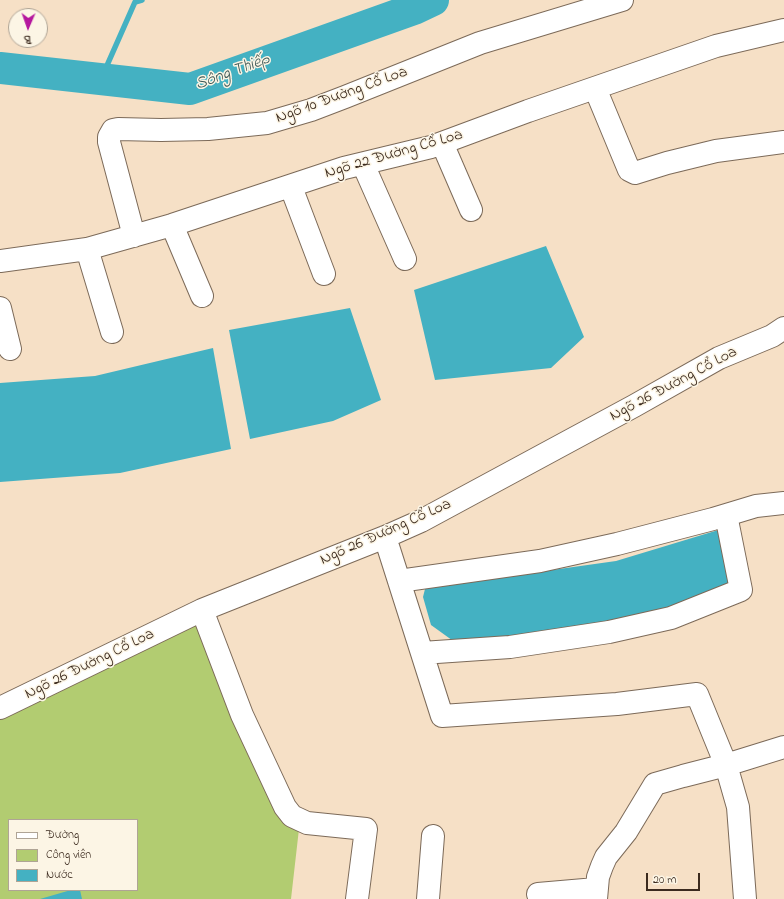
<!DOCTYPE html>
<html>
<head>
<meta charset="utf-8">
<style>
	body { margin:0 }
	#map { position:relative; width:784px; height:899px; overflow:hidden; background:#f6e0c6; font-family:"Indie Flower",sans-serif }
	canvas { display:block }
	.legend { position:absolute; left:8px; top:819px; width:130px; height:72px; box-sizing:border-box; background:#fcf5e5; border:1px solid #afa495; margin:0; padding:5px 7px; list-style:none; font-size:12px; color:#3b2a1e }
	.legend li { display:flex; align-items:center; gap:8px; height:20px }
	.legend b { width:20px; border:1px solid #afa495 }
	.north { position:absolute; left:8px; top:8px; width:40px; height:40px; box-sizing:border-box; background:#fcf5e5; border:1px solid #afa495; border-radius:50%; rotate:182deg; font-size:11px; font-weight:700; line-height:16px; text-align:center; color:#3b2a1e }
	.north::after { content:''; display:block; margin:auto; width:14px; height:18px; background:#b5179e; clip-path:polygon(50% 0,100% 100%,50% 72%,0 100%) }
	.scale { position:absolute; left:646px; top:873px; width:54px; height:18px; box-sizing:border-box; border:2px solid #3b2a1e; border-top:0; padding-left:5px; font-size:12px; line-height:14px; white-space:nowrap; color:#3b2a1e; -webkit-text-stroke:3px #fcf5e5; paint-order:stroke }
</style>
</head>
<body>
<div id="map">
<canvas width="784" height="899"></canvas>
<ul class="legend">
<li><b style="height:5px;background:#fff"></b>Đường</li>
<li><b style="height:11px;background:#b2cc71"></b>Công viên</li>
<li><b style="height:11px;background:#44b1c2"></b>Nước</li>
</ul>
<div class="north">B</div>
<div class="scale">20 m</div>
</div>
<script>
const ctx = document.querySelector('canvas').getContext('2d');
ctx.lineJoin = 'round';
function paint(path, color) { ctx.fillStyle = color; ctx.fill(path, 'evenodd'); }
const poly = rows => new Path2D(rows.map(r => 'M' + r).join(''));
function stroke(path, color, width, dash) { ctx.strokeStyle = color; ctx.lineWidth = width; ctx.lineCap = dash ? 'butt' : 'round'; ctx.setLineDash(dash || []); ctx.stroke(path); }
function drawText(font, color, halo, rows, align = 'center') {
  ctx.font = font + ' "Indie Flower",sans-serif'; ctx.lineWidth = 3; ctx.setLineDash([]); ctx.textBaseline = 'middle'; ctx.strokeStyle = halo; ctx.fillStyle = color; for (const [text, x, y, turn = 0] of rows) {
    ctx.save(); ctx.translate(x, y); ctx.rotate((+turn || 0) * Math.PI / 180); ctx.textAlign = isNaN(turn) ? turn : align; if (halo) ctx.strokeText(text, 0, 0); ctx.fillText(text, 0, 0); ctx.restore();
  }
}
paint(poly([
	[202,610,300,820,291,899,0,899,0,704],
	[9,820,137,820,137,890,9,890]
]), '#b2cc71');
paint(poly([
	[546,246,584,337,551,368,435,380,414,290],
	[350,308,381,400,333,421,250,439,229,330],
	[213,348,231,449,120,473,0,482,0,383,95,376],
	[725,528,735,586,600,631,456,643,431,625,423,597,425,589,431,587,616,561],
	[71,890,80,890,82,899,40,899]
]), '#44b1c2');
stroke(poly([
	[101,79,135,2,142,0]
]), '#44b1c2', 5.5);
stroke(poly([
	[0,68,190,89,414,9,433,0]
]), '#44b1c2', 32);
const minor = poly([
	[595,88,629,170,635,173,667,163,716,151,784,142],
	[442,143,471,210],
	[363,164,405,259],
	[291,187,324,274],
	[172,225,202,296],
	[134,236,109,142,109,137,113,130,118,129,161,130,208,129,267,123,311,110,345,97,480,43,622,0],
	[87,249,112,332],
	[0,261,87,249,172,225,344,168,431,147,528,111,716,46,784,30],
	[0,308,10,349],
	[385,537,442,716,617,704,697,694,726,765,738,807,745,899],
	[399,581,540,561,617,544,713,519,756,506,784,503],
	[202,610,242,715,285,807,292,816,307,823,366,829,357,899],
	[422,653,510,647,609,632,671,618,741,590,726,515],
	[0,708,202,610,385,537,421,521,634,406,719,358,772,336,784,328],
	[538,894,596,889],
	[428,899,433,836],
	[596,899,598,877,602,866,606,857,626,832,655,784,683,776,726,765,784,747]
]);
stroke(minor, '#7c6a59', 24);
stroke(minor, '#fff', 22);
drawText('16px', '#3b2a1e', '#fcf5e5', [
	["Ngõ 10 Đường Cổ Loa",342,96,-20],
	["Ngõ 22 Đường Cổ Loa",394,155,-16],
	["Ngõ 26 Đường Cổ Loa",674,385,-28],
	["Ngõ 26 Đường Cổ Loa",386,533,-24],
	["Ngõ 26 Đường Cổ Loa",90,665,-26]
]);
drawText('italic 17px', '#3e5957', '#fcf5e5', [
	["Sông Thiếp",233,73,-20]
]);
</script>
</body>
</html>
